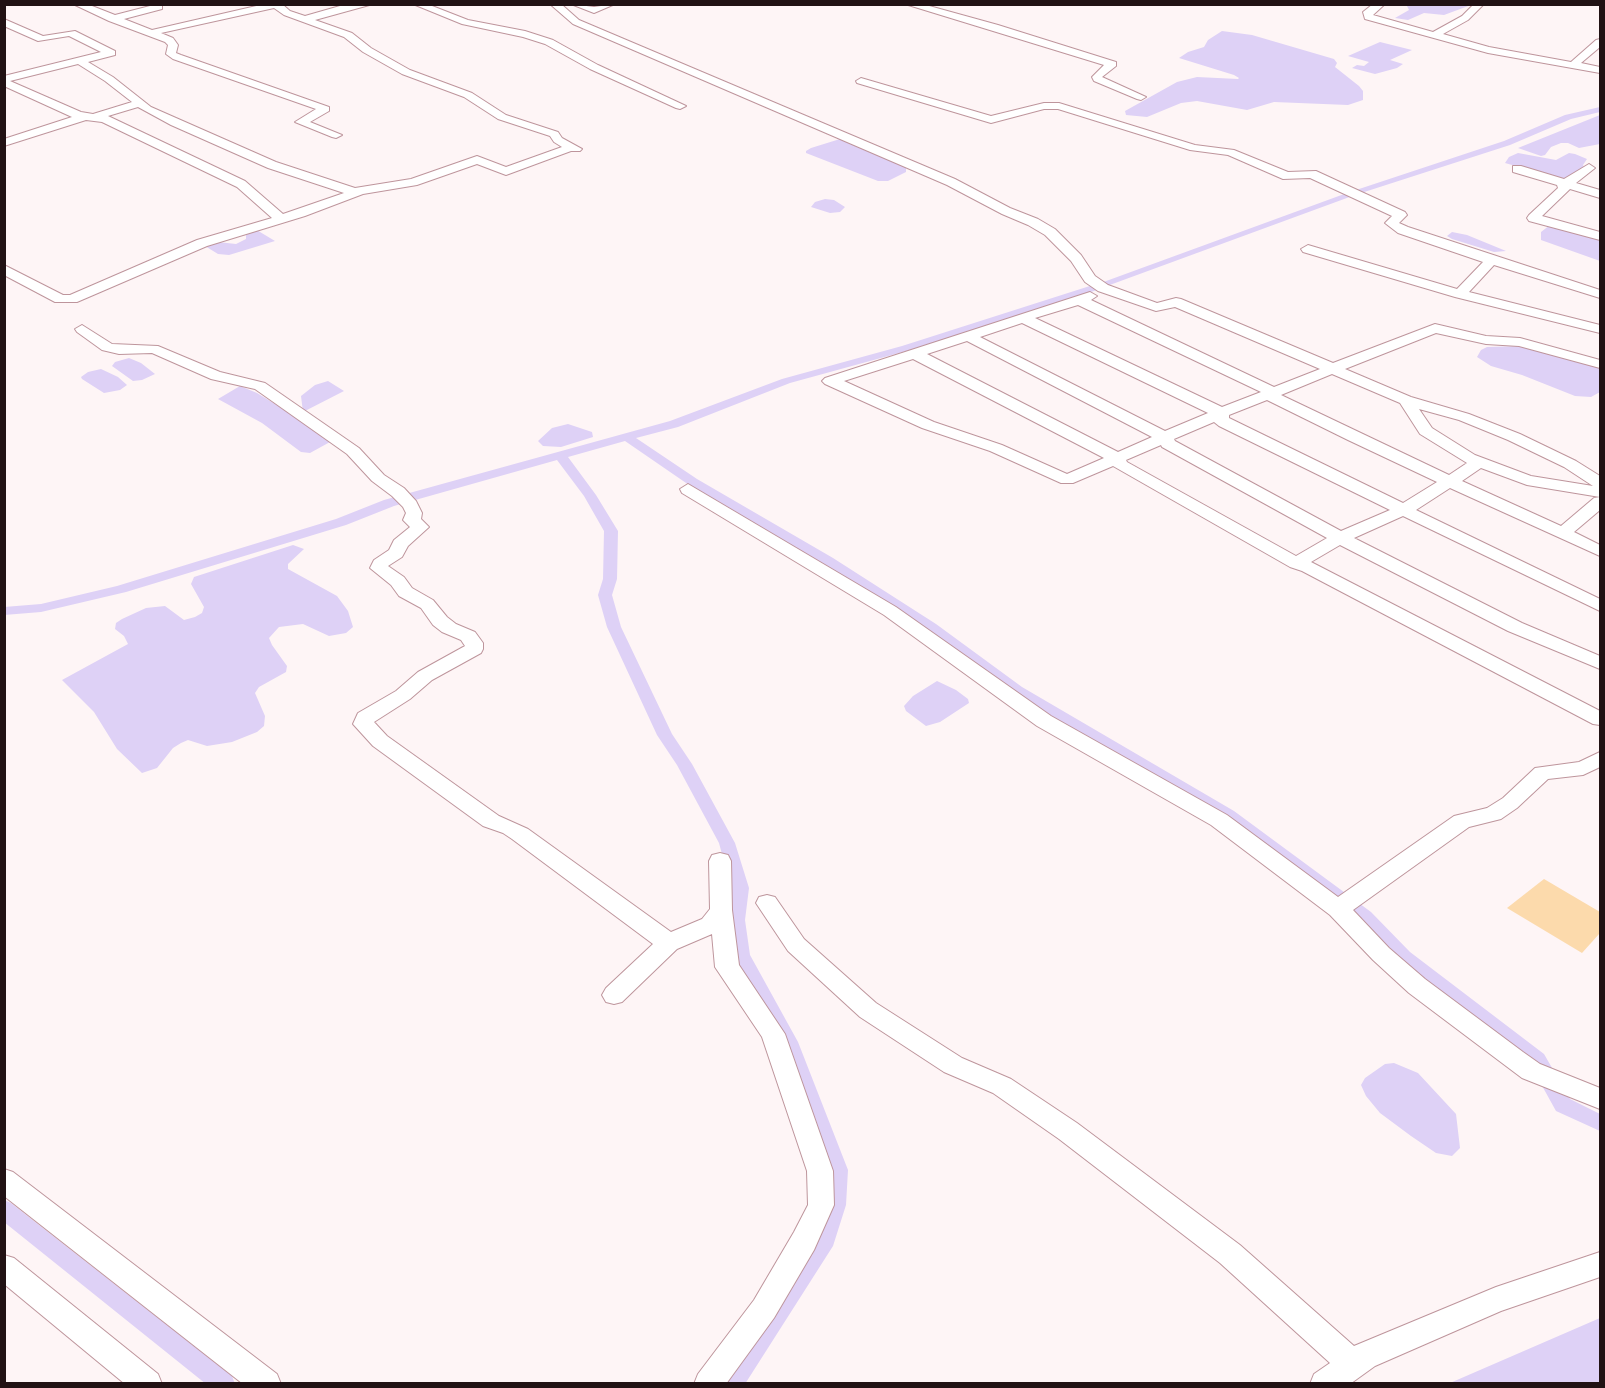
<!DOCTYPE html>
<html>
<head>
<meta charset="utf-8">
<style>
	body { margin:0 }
	#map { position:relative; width:1605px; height:1388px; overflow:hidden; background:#fef5f6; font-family:"IBM Plex Sans",sans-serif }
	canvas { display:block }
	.frame { position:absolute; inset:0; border:6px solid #211214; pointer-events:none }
</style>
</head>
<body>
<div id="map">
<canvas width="1605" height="1388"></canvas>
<div class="frame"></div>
</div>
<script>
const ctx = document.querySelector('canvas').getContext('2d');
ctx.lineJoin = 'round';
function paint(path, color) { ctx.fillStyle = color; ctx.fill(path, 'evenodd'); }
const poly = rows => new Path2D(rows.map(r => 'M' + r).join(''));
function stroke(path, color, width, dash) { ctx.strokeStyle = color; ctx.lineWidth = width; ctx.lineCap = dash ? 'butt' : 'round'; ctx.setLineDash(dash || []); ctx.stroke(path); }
paint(poly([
	[1544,879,1600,912,1600,933,1582,953,1507,908]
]), '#fcdaac');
paint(poly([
	[1410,5,1471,4,1471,5,1444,15,1424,13,1408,20,1395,18,1409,10,1407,6],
	[1222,31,1252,35,1334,59,1337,63,1335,67,1359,86,1363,91,1363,100,1348,105,1274,102,1247,110,1197,101,1181,103,1147,117,1126,115,1125,111,1177,82,1197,77,1238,79,1239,78,1234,75,1179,58,1188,52,1204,47,1208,40],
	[1380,42,1412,50,1390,60,1403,64,1397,68,1375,74,1352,68,1357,65,1364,66,1369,62,1348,56],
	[1600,115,1600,144,1579,148,1568,143,1561,143,1551,147,1545,155,1541,156,1518,148],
	[840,139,906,166,906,172,888,181,878,181,806,153,806,151,811,148],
	[1518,153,1556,160,1569,153,1575,154,1587,159,1583,165,1584,167,1572,177,1562,179,1505,163,1509,157],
	[825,199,834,200,845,207,840,212,830,213,811,207,815,202],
	[1550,225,1600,237,1600,261,1541,240,1541,232],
	[255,229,275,241,229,255,218,254,205,246,218,242,236,244,246,239,246,233],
	[1452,232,1467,235,1506,251,1494,252,1452,239,1447,236],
	[1521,346,1600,367,1600,392,1591,397,1575,396,1522,375,1491,366,1477,357,1481,350,1487,347],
	[129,358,141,363,155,374,142,380,133,381,112,366,115,362],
	[101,369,118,377,127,385,120,390,104,393,82,379,81,377,88,372],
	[328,381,344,391,303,412,301,396,315,385],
	[240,386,257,393,288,412,330,442,310,453,301,452,262,423,218,399],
	[568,424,592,432,593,437,561,447,543,446,538,441,552,428],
	[293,545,304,549,288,564,288,569,337,596,348,611,353,627,346,633,329,636,303,624,279,627,269,638,272,645,287,666,286,672,259,687,255,693,265,716,264,726,257,732,232,742,207,746,188,740,181,743,173,748,157,768,142,773,117,749,94,712,62,680,128,644,124,636,115,629,116,623,122,619,146,608,165,606,184,620,195,617,202,613,204,607,191,584,194,577],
	[937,681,956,690,968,699,969,703,940,722,926,726,906,711,904,706,913,696],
	[1394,1063,1418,1073,1456,1114,1460,1148,1452,1156,1436,1153,1411,1136,1380,1113,1366,1096,1361,1085,1365,1078,1385,1064],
	[1600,1318,1600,1383,1450,1383]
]), '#ded1f6');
paint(poly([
	[1600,107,1600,112,1571,119,1510,145,1355,195,1107,286,1098,284,1347,193,1504,141,1565,115,1600,107],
	[1093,285,1097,286,1097,290,910,350,790,383,678,427,636,438,697,479,833,558,936,624,1022,687,1234,811,1371,912,1410,952,1544,1054,1570,1099,1600,1114,1600,1131,1556,1111,1530,1064,1398,962,1359,922,1222,819,1012,693,926,630,823,564,689,485,625,441,568,457,596,495,618,531,617,579,612,595,621,627,672,734,692,764,735,843,749,888,745,920,750,955,798,1042,848,1170,846,1205,833,1246,745,1384,721,1384,817,1235,826,1205,828,1170,780,1043,732,955,727,920,731,888,719,843,677,765,657,735,607,627,598,595,603,579,604,531,584,496,557,460,394,506,346,525,126,592,41,612,4,615,4,607,41,604,117,586,336,519,384,500,670,421,782,379,902,346,1093,285],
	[4,1200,11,1203,232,1376,235,1384,206,1384,4,1222,4,1200]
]), '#ded1f6');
const minor = poly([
	[73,4,87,4,115,15,150,6,149,4,162,4,162,9,124,19,152,30,265,4,282,4,290,11,305,16,347,4,373,4,315,20,352,33,371,48,410,70,472,93,506,115,558,132,562,138,582,149,580,151,571,151,506,175,477,164,417,185,363,194,305,216,207,246,77,302,55,302,4,275,4,265,63,295,70,295,197,240,272,218,237,187,102,122,86,120,4,146,4,139,72,117,4,86,4,76,101,52,69,36,38,41,4,26,4,19,43,36,75,31,115,51,115,55,88,62,113,77,151,107,276,162,355,188,411,179,477,156,506,167,562,147,554,142,550,136,498,119,464,97,402,74,363,52,344,37,284,15,274,8,161,33,173,38,178,45,176,53,181,55,329,107,329,111,310,122,342,135,336,138,332,137,295,122,316,109,173,59,166,54,168,45,165,42,109,21,73,4],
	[78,64,105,81,132,102,93,114,81,112,10,81,78,64],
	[138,107,171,125,268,168,344,193,283,214,245,181,108,116,138,107],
	[413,4,427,4,468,20,525,31,553,40,598,65,686,106,680,109,676,108,590,69,545,44,523,37,462,24,413,4],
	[550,4,561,4,579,20,955,179,1010,208,1038,219,1055,229,1081,255,1095,276,1108,285,1157,303,1176,298,1181,299,1333,363,1435,324,1486,336,1520,338,1600,360,1600,368,1519,346,1486,344,1436,333,1345,369,1411,397,1469,414,1520,434,1576,461,1600,476,1600,510,1574,532,1600,545,1600,556,1450,488,1416,510,1600,599,1600,611,1403,516,1354,538,1522,623,1600,656,1600,669,1508,631,1340,545,1311,562,1600,711,1600,725,1593,724,1302,571,1290,567,1113,466,1073,483,1061,483,990,451,922,428,825,384,822,381,825,378,1090,292,1097,296,1091,300,1274,387,1320,369,1175,307,1156,311,1098,291,1085,282,1071,261,1045,235,1028,225,1002,214,947,185,573,24,550,4],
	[1078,305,1261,392,1222,407,1035,318,1078,305],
	[1022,323,1208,413,1165,431,980,337,1022,323],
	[967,341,1152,437,1118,452,927,354,967,341],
	[913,359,1104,458,1067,474,1002,445,934,422,844,381,913,359],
	[1332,374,1400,403,1420,434,1467,463,1449,475,1281,395,1332,374],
	[1267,400,1348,440,1437,482,1403,503,1229,418,1229,415,1267,400],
	[1419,409,1459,420,1508,440,1564,467,1593,486,1531,476,1475,455,1432,428,1419,409],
	[1214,422,1219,426,1390,510,1341,531,1175,441,1174,439,1214,422],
	[1161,445,1162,447,1327,538,1296,556,1127,462,1126,460,1161,445],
	[1481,468,1527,485,1600,497,1594,498,1561,526,1462,481,1481,468],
	[571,4,594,7,615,4,594,13,571,4],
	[905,4,922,4,998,25,1116,62,1116,66,1102,77,1146,97,1141,100,1137,99,1094,81,1092,77,1104,65,905,4],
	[1373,4,1385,4,1373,15,1433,32,1462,16,1474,4,1484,4,1468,20,1443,34,1489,47,1571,62,1596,40,1600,39,1600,47,1581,63,1600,67,1600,73,1488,53,1365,19,1363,12,1373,4],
	[861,78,991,116,1044,103,1059,103,1195,145,1234,150,1288,172,1316,171,1405,212,1407,215,1399,223,1408,227,1600,290,1600,298,1494,265,1469,292,1600,325,1600,333,1455,297,1303,252,1301,249,1308,245,1457,289,1483,262,1398,233,1385,223,1392,216,1310,178,1283,179,1228,155,1190,150,1058,109,1044,109,991,123,857,83,856,81,861,78],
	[1589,164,1595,168,1576,183,1600,190,1600,198,1570,189,1542,216,1600,232,1600,240,1529,221,1527,218,1529,215,1558,188,1557,185,1513,172,1513,166,1521,166,1564,179,1589,164],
	[82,325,112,344,158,346,220,372,265,383,359,448,384,475,404,488,416,501,422,513,421,519,429,527,408,546,402,557,388,566,404,577,412,588,433,600,447,617,456,624,475,632,483,643,483,649,481,653,432,680,410,699,374,722,387,736,499,816,528,829,671,932,702,919,710,909,709,861,712,855,720,853,728,855,731,861,732,910,739,965,785,1034,833,1171,834,1205,814,1250,774,1318,726,1384,694,1384,698,1374,754,1300,794,1232,808,1205,807,1171,762,1037,715,967,712,934,677,949,622,1002,614,1004,606,1002,602,995,606,988,653,944,512,839,503,833,483,826,373,746,353,724,358,713,396,691,418,672,465,646,461,640,442,632,433,625,421,608,399,596,391,585,370,568,374,560,389,550,394,540,410,527,403,520,406,513,403,507,392,496,372,481,347,454,255,389,211,379,152,353,119,354,102,350,77,332,75,329,82,325],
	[688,484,896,607,1051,716,1227,815,1338,897,1454,816,1487,808,1503,798,1535,768,1579,762,1600,752,1600,767,1583,775,1548,779,1517,808,1501,819,1469,827,1353,910,1389,948,1425,979,1523,1052,1540,1064,1600,1088,1600,1109,1522,1078,1409,993,1373,960,1330,915,1211,825,1037,726,884,615,682,493,680,489,688,484],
	[767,895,775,897,804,939,876,1003,962,1058,1011,1079,1077,1123,1240,1245,1354,1346,1496,1287,1600,1252,1600,1277,1501,1311,1375,1366,1350,1384,1310,1384,1314,1374,1330,1363,1220,1263,1059,1139,993,1093,944,1072,860,1017,788,951,756,903,759,897,767,895],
	[4,1169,13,1172,277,1374,281,1384,243,1384,4,1196,4,1169],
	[4,1255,14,1258,158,1374,162,1384,125,1384,4,1284,4,1255]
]);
stroke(minor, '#be959c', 2);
paint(minor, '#fff');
</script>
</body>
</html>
